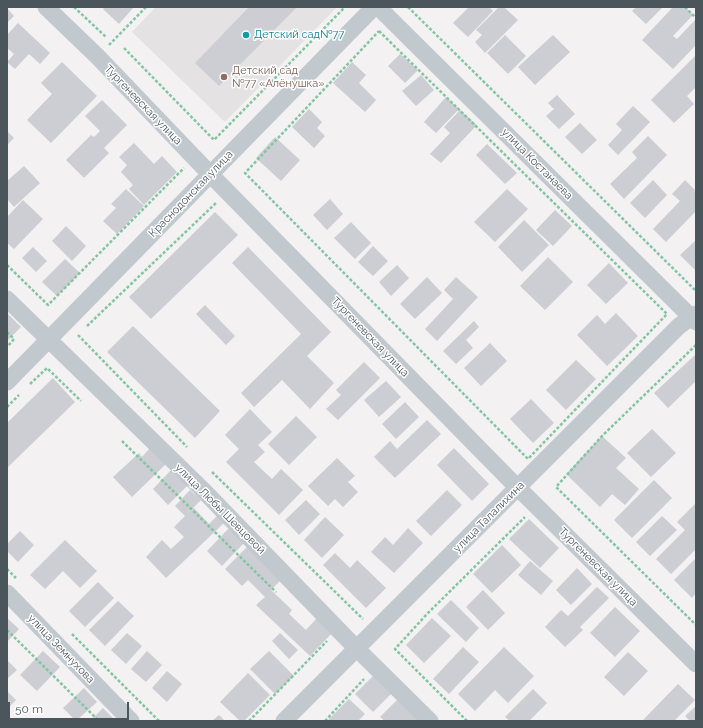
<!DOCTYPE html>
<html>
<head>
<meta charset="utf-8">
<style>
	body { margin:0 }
	#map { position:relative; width:703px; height:728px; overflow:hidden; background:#f3f1f1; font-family:Raleway,sans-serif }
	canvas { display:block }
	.frame { position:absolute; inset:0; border:8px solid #4b555c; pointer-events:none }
	.scale { position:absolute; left:8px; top:702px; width:121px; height:18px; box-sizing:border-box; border:2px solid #4b555c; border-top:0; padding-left:5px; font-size:12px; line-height:14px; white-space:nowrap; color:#4b555c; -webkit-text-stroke:3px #fff; paint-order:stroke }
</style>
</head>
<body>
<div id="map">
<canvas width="703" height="728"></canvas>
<div class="frame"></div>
<div class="scale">50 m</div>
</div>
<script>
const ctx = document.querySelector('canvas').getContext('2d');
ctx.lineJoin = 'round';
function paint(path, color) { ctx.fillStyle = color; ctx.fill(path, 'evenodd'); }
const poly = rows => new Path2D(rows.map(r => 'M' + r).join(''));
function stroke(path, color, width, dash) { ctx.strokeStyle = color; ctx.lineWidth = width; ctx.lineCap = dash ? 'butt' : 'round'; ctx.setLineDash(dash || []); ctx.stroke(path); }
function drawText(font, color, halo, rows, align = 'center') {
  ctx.font = font + ' Raleway,sans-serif'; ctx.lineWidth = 3; ctx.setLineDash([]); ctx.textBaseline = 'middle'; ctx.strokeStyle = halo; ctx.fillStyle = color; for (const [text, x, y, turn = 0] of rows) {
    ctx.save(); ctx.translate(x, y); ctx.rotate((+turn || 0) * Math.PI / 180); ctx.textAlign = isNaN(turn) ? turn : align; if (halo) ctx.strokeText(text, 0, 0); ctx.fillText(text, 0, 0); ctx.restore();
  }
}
paint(poly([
	[156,7,337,7,225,122,132,32]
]), '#e4e2e2');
paint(poly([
	[105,7,134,7,119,24,103,9],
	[249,7,297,7,219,86,195,63],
	[469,7,489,7,493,11,468,37,453,23],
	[499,7,504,7,518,20,485,53,475,42,482,35,476,30],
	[636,7,663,7,646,24,632,11],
	[673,7,685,7,693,15,673,36,677,39,696,19,696,45,673,69,642,40],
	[7,8,14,16,7,23],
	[18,23,50,53,40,64,29,54,15,69,7,62,14,54,7,48,7,35],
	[505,35,526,56,508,74,487,53],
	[553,35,570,52,535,85,518,67],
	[400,54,418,70,405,83,388,66],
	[696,55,696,87,687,96,694,104,674,123,651,100],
	[62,62,97,96,51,143,27,120,52,94,41,83],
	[352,62,366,75,359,83,376,100,365,112,333,83],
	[421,75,434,90,416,106,402,91],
	[557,95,575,114,559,129,546,116,554,109,548,103],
	[446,97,459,109,436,133,424,122],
	[102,100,127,125,104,148,109,153,84,178,66,160,91,135,94,137,100,131,85,116],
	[633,106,650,122,618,155,608,145,622,130,616,124],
	[309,109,322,122,317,128,325,136,314,148,292,127],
	[460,110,477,125,441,163,430,154,450,133,444,127],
	[580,123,597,140,582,154,565,137],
	[7,131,14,138,7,145],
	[648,136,667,155,624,199,610,184,637,158,632,152],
	[275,137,300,160,281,181,256,158],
	[134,143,154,164,162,156,177,172,144,205,129,189,133,185,121,172,127,165,119,157],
	[487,144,517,173,505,184,476,155],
	[24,166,40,183,14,207,7,199,7,181],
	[653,180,667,195,645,218,630,203],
	[685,180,696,191,696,211,666,242,653,229,680,201,672,194],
	[126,189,144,206,117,234,103,221,116,208,111,204],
	[507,189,528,209,495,242,474,222],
	[330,199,343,214,327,230,313,215],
	[23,200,43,219,14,249,7,243,7,217],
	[555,210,572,226,553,246,536,230],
	[215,212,238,235,151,319,129,297],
	[524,220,549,245,522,272,498,247],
	[351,222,371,243,355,259,334,238],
	[66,226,86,246,72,261,52,241],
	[696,240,696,271,680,255],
	[373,246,388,261,373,276,358,262],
	[33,247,47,261,36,272,22,258],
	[248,247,331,332,307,356,334,383,310,409,282,380,254,407,241,393,301,334,232,263],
	[548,257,573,282,545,310,520,286],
	[65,259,80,273,57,296,42,282],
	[609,263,628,283,606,304,587,285],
	[397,265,409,278,391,296,379,282],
	[427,277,442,293,415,319,400,304],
	[456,277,478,297,437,341,425,329,453,299,444,290],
	[205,305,235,336,226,345,196,314],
	[7,313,21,327,8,340,7,339],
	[616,313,638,336,607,366,577,335,597,315,605,324],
	[474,321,479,327,466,340,473,348,456,364,443,351],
	[133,326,220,411,195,438,107,352],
	[490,343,507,361,481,386,464,368],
	[696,354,696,381,668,408,654,393],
	[576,360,596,379,566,410,546,390],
	[364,362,380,378,338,420,326,409,341,395,336,390],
	[53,378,75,402,7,468,7,423],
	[386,381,401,397,379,417,364,400],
	[531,399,554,423,533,443,510,419],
	[405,402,419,417,396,439,382,424],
	[250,409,272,432,258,445,265,452,254,462,272,479,281,469,303,490,279,515,226,462,239,449,225,435],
	[296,416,317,437,289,465,268,444],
	[427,420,441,434,395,478,374,457,390,441,397,449],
	[652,429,676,453,651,477,627,453],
	[602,436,626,458,616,468,639,489,625,505,612,494,600,507,566,474],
	[150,448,166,464,132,497,113,477,139,453,142,457],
	[454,448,489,484,472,501,437,465],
	[337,458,355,476,348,482,358,492,343,507,335,499,328,506,308,486],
	[172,469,188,485,168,505,153,489],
	[654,480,672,498,632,538,614,520],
	[190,490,201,500,187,514,194,508,209,524,217,516,224,523,166,578,146,557,162,540,171,549,184,537,174,527,185,516,175,506],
	[447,490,462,505,431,536,416,521],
	[306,500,320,514,299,535,285,520],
	[696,503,696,549,671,574,656,559,685,530,677,522],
	[662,516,677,530,650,556,636,542],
	[325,517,344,535,322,558,304,540],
	[529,519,559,548,540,568,509,539],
	[230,527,245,542,222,566,207,551],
	[408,528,423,543,394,573,371,552,385,537,393,545],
	[20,531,34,545,18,562,7,551,7,544],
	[65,540,97,571,80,588,63,571,45,589,30,575],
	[502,545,521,565,492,593,473,574],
	[248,546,282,579,271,590,292,610,289,614,306,630,317,618,333,632,310,656,256,605,265,597,248,580,242,586,225,569],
	[335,553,350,568,357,560,386,588,366,608,323,565],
	[696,558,696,593,692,598,674,580],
	[530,561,553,581,541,595,518,575],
	[577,568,592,584,571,605,556,590],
	[98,582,114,598,85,627,69,611],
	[597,587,609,598,580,627,583,630,565,647,545,627,561,610,568,616],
	[483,590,505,613,488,630,466,607],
	[451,600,479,628,466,642,437,614],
	[118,601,134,616,105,646,89,630],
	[615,607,640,631,615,657,590,633],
	[7,618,19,629,7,642],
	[432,618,451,636,424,663,406,645],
	[127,633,142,646,126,664,111,650],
	[280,633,298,650,289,659,272,641],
	[463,647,479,662,449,694,433,679],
	[504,647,534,676,508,703,495,690,475,711,458,694],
	[43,651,60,667,37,691,20,675],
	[147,651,162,665,146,682,131,669],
	[269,651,294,676,275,694,250,669],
	[628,652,648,671,624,696,604,677],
	[7,660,17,670,7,679],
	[167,671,182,684,167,702,152,688],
	[248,673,270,695,244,721,240,721,220,702],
	[375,674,393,692,373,712,355,694],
	[678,684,695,700,674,721,644,721,643,720],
	[84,688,97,702,76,721,63,708],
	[533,689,547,703,529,721,510,721,505,717],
	[7,691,16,700,7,709],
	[401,696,421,717,417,721,385,721,380,717],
	[349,699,365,714,358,721,327,721],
	[696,706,696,721,690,721,685,716],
	[103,708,116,721,90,721],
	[219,715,225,721,212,721]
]), '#ccced3');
stroke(poly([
	[74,7,106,37],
	[408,7,695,290],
	[685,7,696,18],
	[379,31,667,314,528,459,245,173,379,31],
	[109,45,146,7],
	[124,48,214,140,345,7],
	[7,265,48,305,184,168],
	[87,326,216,203],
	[7,332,14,339,7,347],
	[78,335,187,447],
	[696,345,602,436,556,487,696,625],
	[30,384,47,368,81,401],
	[7,407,19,395],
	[122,441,276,592],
	[212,472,363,619],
	[7,569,16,578],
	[7,630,99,721],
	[72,634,159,721],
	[249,721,327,641],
	[325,721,364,679],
	[467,721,395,649,427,614,525,517]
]), '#82c5a2', 2.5, [3, 2]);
stroke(poly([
	[46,7,98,57,210,174,508,478,696,664],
	[378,7,696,322],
	[7,299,201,488,356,648,430,721],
	[7,382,374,7],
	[7,593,131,721],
	[284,721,679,326,696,314]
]), '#c1c8ce', 17);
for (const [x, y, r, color] of [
	[246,35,4,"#0f9aa8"],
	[224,77,4,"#8d6e63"]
]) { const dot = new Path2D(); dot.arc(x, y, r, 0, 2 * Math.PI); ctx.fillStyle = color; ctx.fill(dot); stroke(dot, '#fff', 1.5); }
drawText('11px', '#0d838f', '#fff', [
	["Детский сад№77",254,35]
], 'left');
drawText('11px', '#785e54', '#fff', [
	["Детский сад",232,71],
	["№77 «Алёнушка»",232,84]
], 'left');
drawText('11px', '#4b555c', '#fff', [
	["Тургеневская улица",143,105,46],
	["улица Костанаева",537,164,45],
	["Краснодонская улица",191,194,-46],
	["Тургеневская улица",370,337,46],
	["улица Любы Шевцовой",220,509,45],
	["улица Талалихина",489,517,-45],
	["Тургеневская улица",598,567,45],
	["улица Земнухова",61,649,46]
]);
</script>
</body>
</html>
